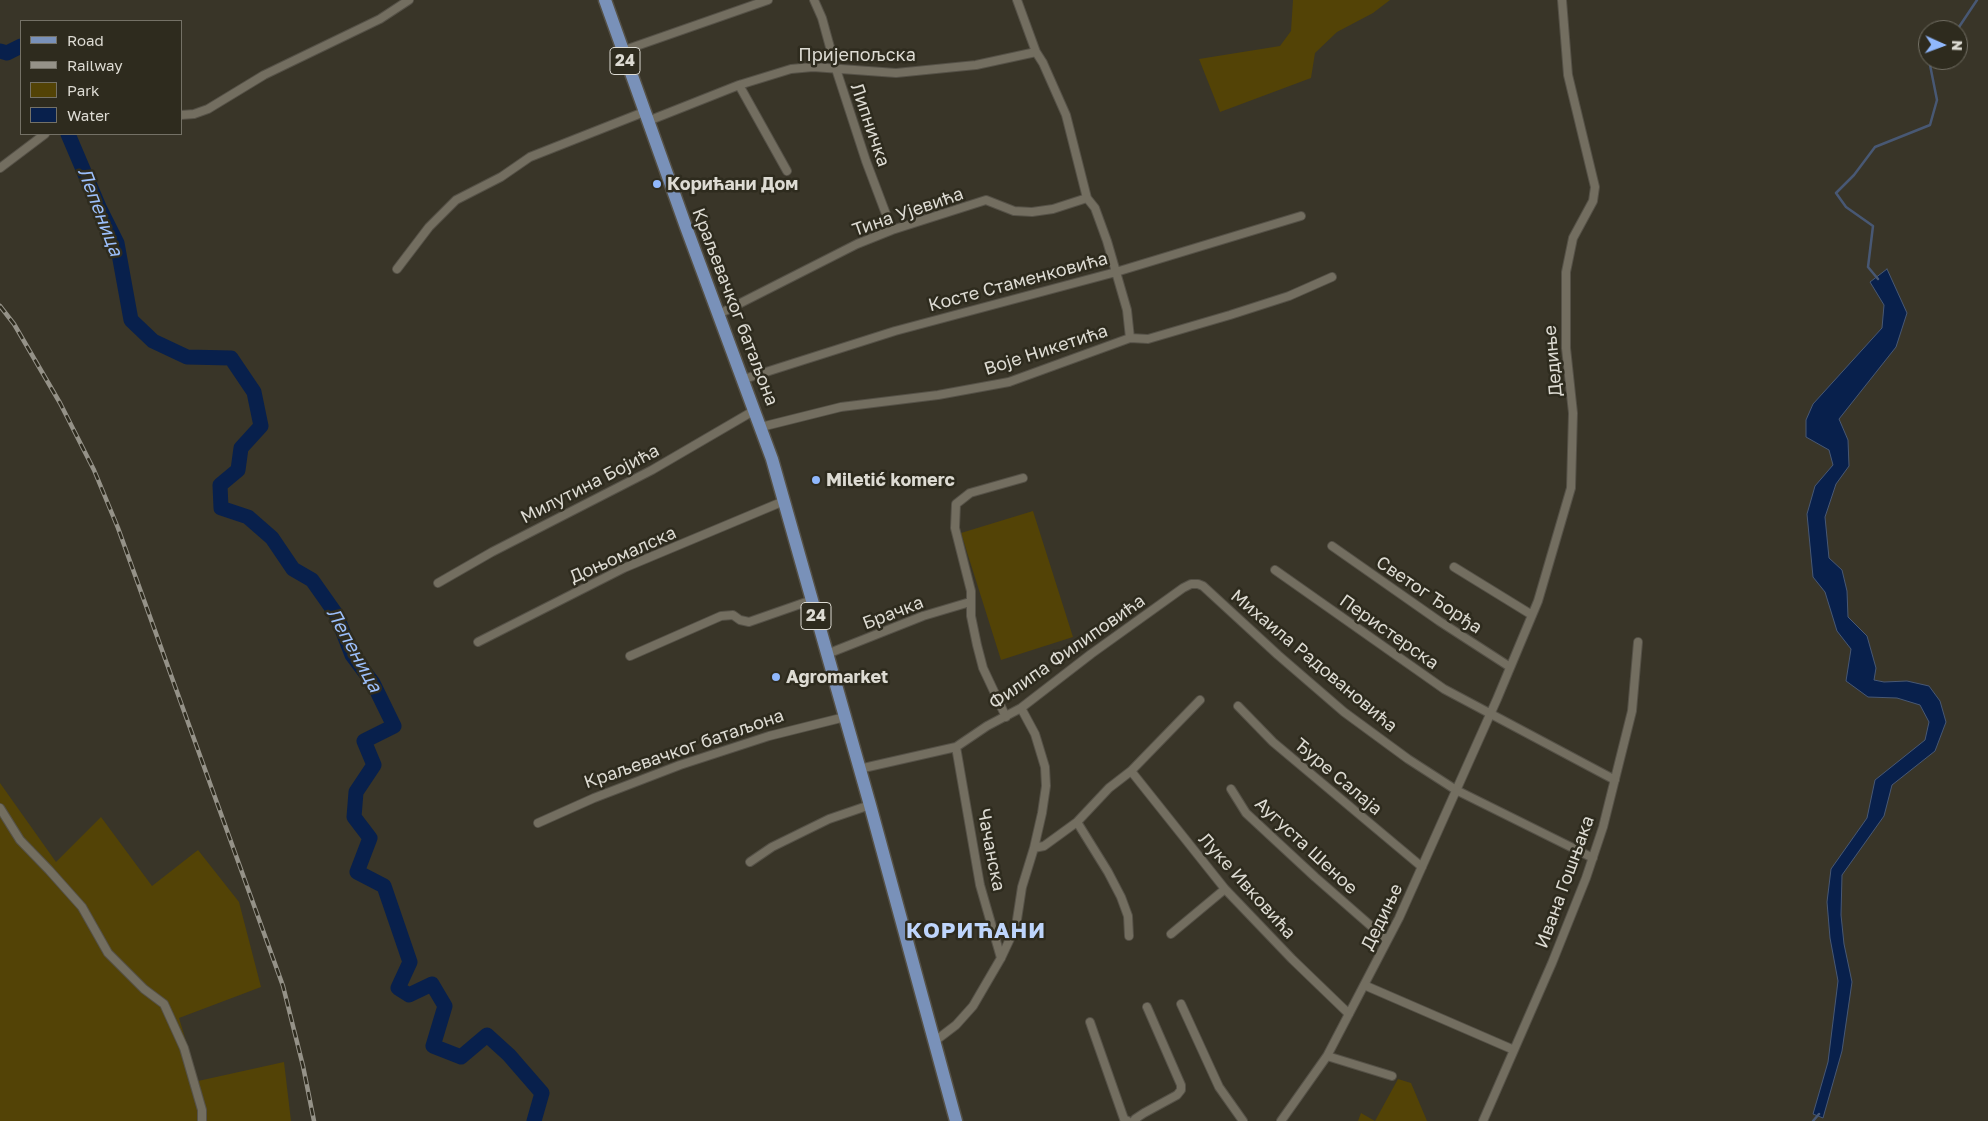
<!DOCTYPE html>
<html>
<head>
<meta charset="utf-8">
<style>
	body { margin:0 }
	#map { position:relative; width:1988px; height:1121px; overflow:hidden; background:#393528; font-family:"Golos Text",sans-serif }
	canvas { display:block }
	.legend { position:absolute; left:20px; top:20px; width:162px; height:115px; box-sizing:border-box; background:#2e2b1e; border:1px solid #747166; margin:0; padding:6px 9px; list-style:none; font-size:15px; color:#dddbd3 }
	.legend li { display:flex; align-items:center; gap:10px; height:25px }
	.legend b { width:25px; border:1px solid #747166 }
	.north { position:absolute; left:1918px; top:20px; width:50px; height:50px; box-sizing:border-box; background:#2e2b1e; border:1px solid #747166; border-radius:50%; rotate:92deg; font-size:14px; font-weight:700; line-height:20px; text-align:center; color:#dddbd3 }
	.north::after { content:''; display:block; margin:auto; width:18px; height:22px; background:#90b8fd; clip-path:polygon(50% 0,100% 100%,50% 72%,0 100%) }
</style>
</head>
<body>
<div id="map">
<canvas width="1988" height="1121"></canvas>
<ul class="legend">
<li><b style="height:6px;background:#7991b9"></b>Road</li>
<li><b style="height:6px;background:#959288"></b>Railway</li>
<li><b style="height:14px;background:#534306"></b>Park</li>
<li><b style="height:14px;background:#08204c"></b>Water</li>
</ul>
<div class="north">N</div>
</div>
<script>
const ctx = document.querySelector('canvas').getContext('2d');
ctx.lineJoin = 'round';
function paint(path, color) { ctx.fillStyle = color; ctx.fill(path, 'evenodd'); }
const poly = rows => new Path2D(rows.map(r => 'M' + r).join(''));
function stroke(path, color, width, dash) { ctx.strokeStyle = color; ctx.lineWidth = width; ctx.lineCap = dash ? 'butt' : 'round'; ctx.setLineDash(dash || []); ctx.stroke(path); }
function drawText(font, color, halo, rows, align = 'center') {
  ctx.font = font + ' "Golos Text",sans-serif'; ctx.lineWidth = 5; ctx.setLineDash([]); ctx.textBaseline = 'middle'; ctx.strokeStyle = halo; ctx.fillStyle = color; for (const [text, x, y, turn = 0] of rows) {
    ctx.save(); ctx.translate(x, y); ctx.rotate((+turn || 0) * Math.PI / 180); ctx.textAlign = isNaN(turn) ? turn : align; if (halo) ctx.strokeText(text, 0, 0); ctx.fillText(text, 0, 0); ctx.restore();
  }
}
paint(poly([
	[1293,0,1390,0,1373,13,1337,32,1315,53,1311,78,1220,112,1199,59,1280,46,1291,31],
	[1033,511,1073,637,1001,660,961,533],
	[0,783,56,862,101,817,152,886,198,850,239,902,261,987,179,1018,198,1081,284,1062,291,1121,0,1121],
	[1398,1079,1411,1083,1427,1121,1358,1121,1361,1113,1375,1121]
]), '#534306');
const water = poly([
	[1887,269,1907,313,1896,347,1839,419,1848,440,1849,466,1836,484,1825,517,1829,558,1842,570,1847,591,1848,617,1867,636,1876,668,1874,680,1884,682,1907,681,1929,686,1940,701,1946,722,1935,751,1892,785,1884,816,1842,875,1841,915,1844,944,1852,982,1842,1051,1823,1118,1813,1114,1828,1062,1838,981,1830,938,1827,902,1831,869,1867,818,1875,780,1925,740,1929,722,1920,705,1897,698,1868,697,1846,681,1851,649,1837,631,1825,592,1813,577,1807,514,1815,486,1833,465,1829,450,1806,437,1806,420,1813,404,1882,328,1884,305,1870,282,1887,269]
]);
paint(water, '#08204c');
stroke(water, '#485874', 1);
stroke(poly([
	[1957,30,1977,0],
	[1878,279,1868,267,1873,226,1846,207,1836,193,1854,175,1875,147,1930,125,1937,100,1929,60],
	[1813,1121,1819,1114]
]), '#485874', 2.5);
stroke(poly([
	[0,51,7,53,21,46],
	[68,134,99,207,117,243,131,320,153,341,187,357,231,358,254,392,261,426,241,448,238,470,220,485,221,508,248,517,272,538,293,569,312,580,336,614,352,655,373,683,394,726,364,741,374,765,356,792,354,817,370,838,357,872,384,886,410,962,398,988,409,995,432,984,445,1006,433,1046,461,1057,487,1035,509,1055,542,1093,534,1121]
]), '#08204c', 15);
const minor = poly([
	[814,0,822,18,836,69,866,161,892,230],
	[1017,0,1036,52,1043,63,1066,115,1087,198,1095,208,1107,241,1127,310,1130,338],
	[622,51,768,0],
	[739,85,787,171],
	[181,115,194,114,208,109,264,75,380,19,409,0],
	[648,121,739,85,791,69,813,67,896,73,976,65,1036,52],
	[0,168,45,134],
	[397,269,429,227,456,200,501,177,530,157,644,112],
	[719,314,857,244,892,230,986,200,1014,211,1032,212,1053,209,1087,198],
	[744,379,895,331,1116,272,1301,216],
	[761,427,841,407,938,395,1009,382,1130,338,1148,339,1230,315,1289,296,1332,277],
	[1332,546,1439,621,1510,667],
	[1454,567,1532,615],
	[1275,570,1444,689,1615,780],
	[438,583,492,552,652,470,755,410],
	[478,642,624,568,784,501],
	[827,654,923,616,970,602],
	[630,656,721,616,733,615,740,620,749,622,812,600],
	[1238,706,1273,742,1422,867],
	[1021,708,1035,734,1045,767,1046,786,1042,813,1034,848],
	[1006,717,983,668,977,645,971,616,971,591,955,528,956,504,970,493,1023,478],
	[956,747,980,885,1001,958],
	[859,769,956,747,987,726,1021,708,1091,654,1183,588,1191,584,1198,584,1203,586,1278,655,1344,712,1408,759,1456,790,1593,858],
	[1131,771,1225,889,1292,959,1349,1014],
	[1231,789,1246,813,1315,877,1387,940],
	[0,808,20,840,49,870,82,907,108,953,144,989,164,1004,184,1048,202,1110,202,1121],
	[1077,822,1108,872,1121,897,1128,916,1129,936],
	[538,823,594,798,680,765,769,736,845,717],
	[750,862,772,847,829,819,870,805],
	[1171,934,1225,889],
	[1364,985,1514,1050],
	[1181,1004,1219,1087,1243,1121],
	[1090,1022,1124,1119,1128,1121],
	[935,1041,956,1025,973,1006,1001,958,1016,926,1022,887,1034,848,1044,846,1077,822,1109,788,1131,771,1200,700],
	[1327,1056,1392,1076],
	[1136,1121,1135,1119,1144,1113,1177,1095,1181,1090,1181,1085,1147,1007],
	[1281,1121,1327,1056,1399,918,1497,699,1538,601,1571,488,1573,413,1566,348,1566,272,1573,238,1593,201,1595,187,1568,75,1562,0],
	[1483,1121,1552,963,1586,878,1603,827,1632,711,1638,642]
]);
const primary = poly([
	[605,0,686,227,772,459,870,805,956,1121]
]);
stroke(minor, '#555147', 10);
stroke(primary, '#555147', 15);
stroke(minor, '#736e60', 8);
stroke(primary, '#7991b9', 12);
const rail = poly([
	[0,306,14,324,60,403,94,470,118,528,283,986,303,1066,314,1121]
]);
stroke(rail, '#959288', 4.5);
stroke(rail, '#2e2b1e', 2.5, [8]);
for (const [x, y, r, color] of [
	[657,184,5,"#90b8fd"],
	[816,480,5,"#90b8fd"],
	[776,677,5,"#90b8fd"]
]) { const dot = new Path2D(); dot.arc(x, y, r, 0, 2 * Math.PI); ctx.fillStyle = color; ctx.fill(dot); stroke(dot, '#2e2b1e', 2); }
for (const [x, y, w] of [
	[625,61,30],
	[816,616,30]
]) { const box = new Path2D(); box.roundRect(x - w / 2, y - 13.5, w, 27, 4); ctx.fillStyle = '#2e2b1e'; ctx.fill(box); stroke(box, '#dddbd3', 1); }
drawText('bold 16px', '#dddbd3', null, [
	["24",625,61],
	["24",816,616]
]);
drawText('18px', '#dddbd3', '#2e2b1e', [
	["Пријепољска",857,55],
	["Липничка",870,125,71],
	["Тина Ујевића",908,212,-19],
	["Косте Стаменковића",1018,282,-15],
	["Краљевачког батаљона",735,307,69],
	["Воје Никетића",1046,350,-18],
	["Дедиње",1553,361,-95],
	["Милутина Бојића",590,484,-27],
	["Доњомалска",623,555,-24],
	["Светог Ђорђа",1429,595,34],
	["Брачка",893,613,-21],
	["Перистерска",1389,632,35],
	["Филипа Филиповића",1067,652,-35],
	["Михаила Радовановића",1314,661,40],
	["Краљевачког батаљона",684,749,-19],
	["Ђуре Салаја",1338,777,40],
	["Аугуста Шеное",1306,846,43],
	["Чачанска",991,850,79],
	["Ивана Гошњака",1565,882,-70],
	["Луке Ивковића",1247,886,48],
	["Дедиње",1382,917,-64]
]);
drawText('bold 18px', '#dddbd3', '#2e2b1e', [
	["Корићани Дом",667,184],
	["Miletić komerc",826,480],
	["Agromarket",786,677]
], 'left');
drawText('italic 19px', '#9cbffb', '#2e2b1e', [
	["Лепеница",100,212,69],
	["Лепеница",354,650,61]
]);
ctx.letterSpacing = '1px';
drawText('bold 22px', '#bed5fc', '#2e2b1e', [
	["КОРИЋАНИ",976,931]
]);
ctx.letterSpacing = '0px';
</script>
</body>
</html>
